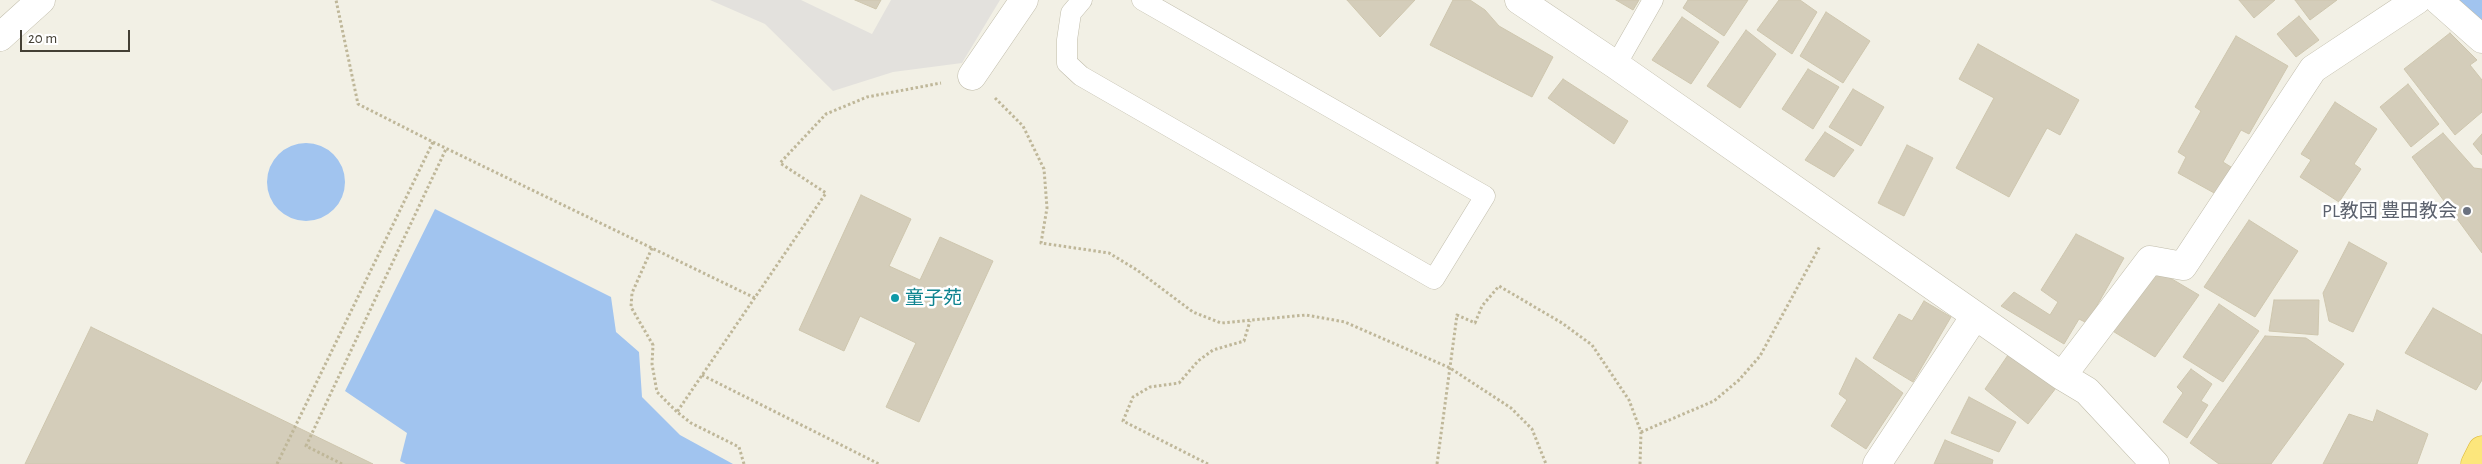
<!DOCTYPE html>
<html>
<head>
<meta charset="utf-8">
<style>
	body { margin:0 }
	#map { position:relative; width:2482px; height:464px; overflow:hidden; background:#f2f0e5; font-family:"Alegreya Sans",sans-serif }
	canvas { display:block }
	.scale { position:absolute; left:20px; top:30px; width:110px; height:22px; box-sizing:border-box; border:2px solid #444035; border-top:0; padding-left:6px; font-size:15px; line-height:18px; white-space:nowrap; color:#444035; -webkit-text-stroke:4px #fff; paint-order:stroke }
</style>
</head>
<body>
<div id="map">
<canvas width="2482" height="464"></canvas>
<div class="scale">20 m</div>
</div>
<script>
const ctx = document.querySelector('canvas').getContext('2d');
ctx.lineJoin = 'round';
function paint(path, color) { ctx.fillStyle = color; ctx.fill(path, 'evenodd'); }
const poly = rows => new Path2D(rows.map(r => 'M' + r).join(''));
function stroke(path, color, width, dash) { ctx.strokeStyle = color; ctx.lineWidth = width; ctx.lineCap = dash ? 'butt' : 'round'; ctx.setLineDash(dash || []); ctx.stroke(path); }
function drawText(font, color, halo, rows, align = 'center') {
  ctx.font = font + ' "Alegreya Sans","Noto Sans JP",sans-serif'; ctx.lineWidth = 5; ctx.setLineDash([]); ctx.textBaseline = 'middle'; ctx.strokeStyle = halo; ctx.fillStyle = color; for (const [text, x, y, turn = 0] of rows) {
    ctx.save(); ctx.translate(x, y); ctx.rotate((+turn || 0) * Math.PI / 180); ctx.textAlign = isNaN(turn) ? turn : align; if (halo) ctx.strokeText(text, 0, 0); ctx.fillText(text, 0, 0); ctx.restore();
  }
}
paint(poly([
	[710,0,801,0,872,34,891,0,1000,0,962,63,893,72,833,91,765,24]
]), '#e3e1dd');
paint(poly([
	'267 182a39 39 0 1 1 78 0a39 39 0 1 1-78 0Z',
	[435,209,611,297,616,332,639,352,642,397,680,435,733,464,406,464,400,461,407,433,345,391]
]), '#a1c4ef');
stroke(poly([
	[2475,0,2482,6]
]), '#a1c4ef', 66);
const building = poly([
	[855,0,881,0,876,9,855,0],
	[1347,0,1415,0,1380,37,1347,0],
	[1453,0,1470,0,1485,10,1499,26,1553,57,1532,97,1430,45,1453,0],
	[1616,0,1639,0,1633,10,1616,0],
	[1688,0,1748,0,1724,36,1683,8,1688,0],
	[1779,0,1800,0,1817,12,1792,54,1757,30,1779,0],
	[2239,0,2275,0,2254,18,2239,0],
	[2295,0,2337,0,2310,20,2295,0],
	[1826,12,1870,41,1843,83,1800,56,1826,12],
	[2299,16,2319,40,2296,57,2277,34,2299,16],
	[1682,17,1719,42,1691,84,1652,60,1682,17],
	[1746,30,1776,54,1740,108,1707,86,1746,30],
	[2450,33,2477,60,2470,65,2482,80,2482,112,2455,135,2404,69,2450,33],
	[2236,36,2288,66,2249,134,2241,130,2223,162,2231,167,2216,194,2178,173,2186,157,2178,152,2201,111,2195,107,2236,36],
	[1978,44,2079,100,2060,135,2047,128,2009,197,1956,168,1994,98,1959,79,1978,44],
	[1808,69,1839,87,1813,129,1782,109,1808,69],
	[1563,79,1628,121,1614,144,1548,98,1563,79],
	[2408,84,2439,124,2411,147,2380,107,2408,84],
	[1853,89,1884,107,1861,146,1829,127,1853,89],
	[2335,102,2377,129,2354,164,2361,169,2339,202,2300,177,2311,160,2301,154,2335,102],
	[1825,132,1854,150,1834,177,1805,160,1825,132],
	[2443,133,2474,168,2482,169,2482,253,2412,157,2443,133],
	[2482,134,2482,155,2473,144,2482,134],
	[1907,145,1933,158,1904,216,1878,203,1907,145],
	[861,195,911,219,889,266,920,280,940,237,993,261,919,422,886,407,916,343,860,316,844,351,799,330,861,195],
	[2249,220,2298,251,2255,317,2204,287,2249,220],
	[2076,234,2124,258,2087,323,2079,319,2064,344,2001,306,2014,292,2050,315,2058,302,2041,290,2076,234],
	[2349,242,2387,263,2353,332,2329,321,2323,293,2349,242],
	[2155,269,2199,295,2155,357,2111,330,2155,269],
	[2274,300,2319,300,2318,335,2269,331,2274,300],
	[1924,301,1951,317,1913,382,1873,358,1899,314,1912,321,1924,301],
	[2219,304,2259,331,2223,382,2183,357,2219,304],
	[2433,308,2482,335,2482,380,2476,390,2405,353,2433,308],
	[91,327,373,464,25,464,91,327],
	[2265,336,2306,338,2344,364,2271,464,2219,464,2190,443,2265,336],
	[2008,355,2056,388,2028,424,1985,389,2008,355],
	[1856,358,1903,393,1866,449,1831,426,1847,400,1839,394,1856,358],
	[2191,369,2212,384,2201,401,2208,405,2187,438,2163,422,2183,393,2177,387,2191,369],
	[1969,397,2016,422,1999,452,1951,433,1969,397],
	[2377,410,2428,434,2417,464,2323,464,2349,414,2373,422,2377,410],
	[1945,440,1993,460,1992,464,1934,464,1945,440]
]);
paint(building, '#d4cdba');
stroke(building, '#cec6ae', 1);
const service = poly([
	[1082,0,1071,13,1067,40,1067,63,1081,76,1434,279,1485,196,1142,0],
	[1616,65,1653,0]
]);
const minor = poly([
	[1519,0,1616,65,2062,376,2087,391,2155,464],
	[2438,0,2482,39],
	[0,37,41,0],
	[972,76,1024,0],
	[2062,376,2150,260,2183,266,2313,69,2417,0],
	[1877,464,1975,316]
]);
const trunk = poly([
	[2475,464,2482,450]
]);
stroke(service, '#c0bcaa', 21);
stroke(minor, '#c0bcaa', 29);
stroke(trunk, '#dbb636', 29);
stroke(poly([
	[995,98,1023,126,1044,169,1047,208,1041,243,1109,253,1137,270,1193,312,1221,323,1306,315,1345,322,1450,368,1511,408,1532,429,1546,464],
	[433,142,755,298],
	[652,248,632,293,631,307,653,345,652,364,657,392,677,412],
	[702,375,879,464],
	[1641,432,1714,401,1739,380,1760,356,1820,246],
	[277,464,433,142,358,104,336,0],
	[342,464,306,446,446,149],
	[744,464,739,447,691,423,677,412,826,193,780,163,826,114,867,97,941,83],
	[1208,464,1123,421,1133,397,1150,387,1179,383,1198,361,1213,350,1244,341,1250,321],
	[1437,464,1457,315,1475,323,1482,306,1499,286,1562,323,1592,345,1629,400,1641,432,1640,464]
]), '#bfb799', 3, [2.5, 2.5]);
stroke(service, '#fff', 20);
stroke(minor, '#fff', 28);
stroke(trunk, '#fce67c', 28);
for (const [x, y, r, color] of [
	[2467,211,5,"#6b7280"],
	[895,298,5,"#0f9aa8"]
]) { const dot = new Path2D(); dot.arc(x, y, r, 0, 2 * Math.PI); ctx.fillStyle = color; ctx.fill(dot); stroke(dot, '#fff', 2); }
drawText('19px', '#5b616d', '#fff', [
	["PL教団 豊田教会",2457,211]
], 'right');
drawText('19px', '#0d838f', '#fff', [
	["童子苑",905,298]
], 'left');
</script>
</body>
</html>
